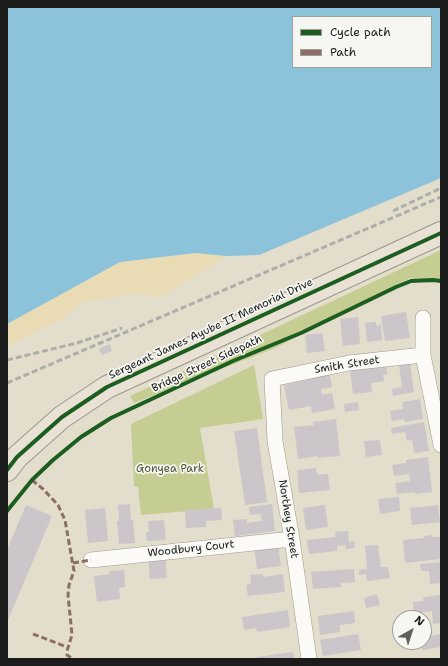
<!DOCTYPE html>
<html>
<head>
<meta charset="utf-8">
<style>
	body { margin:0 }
	#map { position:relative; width:448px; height:666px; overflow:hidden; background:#e3ddcc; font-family:"Shantell Sans",sans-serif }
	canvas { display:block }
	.frame { position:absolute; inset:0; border:8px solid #1c1c1c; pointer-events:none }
	.legend { position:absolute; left:292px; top:16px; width:140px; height:52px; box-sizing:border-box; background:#f6f6f2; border:1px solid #9f9f9c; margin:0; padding:5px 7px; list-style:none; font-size:12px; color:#1c1c1c }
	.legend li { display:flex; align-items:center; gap:8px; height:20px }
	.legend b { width:20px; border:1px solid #9f9f9c }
	.north { position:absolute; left:392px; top:610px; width:40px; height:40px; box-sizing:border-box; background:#f6f6f2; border:1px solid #9f9f9c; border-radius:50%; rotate:39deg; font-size:11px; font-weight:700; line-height:16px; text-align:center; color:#1c1c1c }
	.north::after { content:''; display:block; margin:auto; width:14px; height:18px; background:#62605a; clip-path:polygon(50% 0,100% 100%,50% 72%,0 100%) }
</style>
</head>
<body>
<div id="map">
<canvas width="448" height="666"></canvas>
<div class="frame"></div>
<ul class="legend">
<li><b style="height:5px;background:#1b5e20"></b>Cycle path</li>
<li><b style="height:5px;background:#8d6e63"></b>Path</li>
</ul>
<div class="north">N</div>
</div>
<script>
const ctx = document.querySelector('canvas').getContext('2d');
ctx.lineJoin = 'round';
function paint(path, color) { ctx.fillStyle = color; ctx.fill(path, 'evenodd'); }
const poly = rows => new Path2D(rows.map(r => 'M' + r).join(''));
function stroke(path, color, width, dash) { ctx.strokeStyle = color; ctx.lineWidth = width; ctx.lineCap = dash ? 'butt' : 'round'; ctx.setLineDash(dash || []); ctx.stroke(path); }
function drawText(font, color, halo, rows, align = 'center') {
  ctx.font = font + ' "Shantell Sans",sans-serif'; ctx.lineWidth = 3.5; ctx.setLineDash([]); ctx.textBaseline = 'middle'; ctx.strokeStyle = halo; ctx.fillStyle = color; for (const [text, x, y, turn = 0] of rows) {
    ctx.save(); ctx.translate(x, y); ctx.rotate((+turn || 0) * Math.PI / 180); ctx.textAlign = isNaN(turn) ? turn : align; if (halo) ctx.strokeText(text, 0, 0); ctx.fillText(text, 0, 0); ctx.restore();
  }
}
paint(poly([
	[441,250,441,281,410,278,275,348,134,403,130,396],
	[254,365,263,419,200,428,214,509,141,515,138,487,134,486,131,424]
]), '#c6cd92');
paint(poly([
	[195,253,226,256,161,297,136,293,80,303,64,318,7,346,7,324,120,262]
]), '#e9dbb3');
paint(poly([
	[7,7,441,7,441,178,259,255,226,256,195,253,120,262,7,324],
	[293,17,431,17,431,67,293,67]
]), '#8cc3db');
paint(poly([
	[406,312,410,338,385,341,381,316],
	[358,317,360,344,343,346,340,319],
	[376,322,376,326,381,325,382,340,367,342,365,323],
	[322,333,325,351,307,353,305,335],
	[110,344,112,351,102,355,99,349],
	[386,363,387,374,383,375,384,381,371,383,372,392,353,394,350,369],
	[410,363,414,392,393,396,392,389,402,387,399,365],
	[329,371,332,387,321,389,322,395,332,393,335,409,312,413,311,406,289,410,284,385,308,380,307,375],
	[420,399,423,419,405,422,404,419,392,421,390,411,403,409,402,402],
	[358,402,359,410,345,412,344,404],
	[336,419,340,456,318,458,318,456,298,459,294,427,314,425,313,422],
	[424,422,429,451,414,453,412,440,407,441,405,432,392,434,391,428],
	[257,428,267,502,245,505,234,431],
	[380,440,382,455,366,457,364,441],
	[428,457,432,492,415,494,415,492,397,494,395,483,410,481,409,474,394,476,392,465,406,463,406,460],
	[316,468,317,475,328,474,330,490,299,493,297,470],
	[399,497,400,511,380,514,378,499],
	[130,504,131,520,133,520,135,543,119,544,117,521,119,521,118,505],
	[272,504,275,531,235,536,233,520,247,519,247,523,262,521,261,514,250,515,249,507],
	[26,505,52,516,8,620,7,620,7,550],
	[325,505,328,527,306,530,303,508],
	[438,505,440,522,412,525,410,508],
	[105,508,108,541,88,543,85,510],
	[221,508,222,520,206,521,206,527,186,528,185,510],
	[164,520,166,540,147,541,146,532,149,532,148,521],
	[348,531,349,542,354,541,355,548,346,549,345,545,337,546,337,551,309,554,307,540,336,537,335,532],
	[432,535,432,537,441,537,441,559,405,563,403,540,424,538,424,536],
	[278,544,281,566,257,569,254,547],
	[378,545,381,567,388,567,390,578,367,581,366,574,359,575,359,570,367,569,365,546],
	[165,555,167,578,150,579,148,556],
	[441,562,441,583,430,584,429,571,421,571,420,564],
	[354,569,355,582,341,583,341,587,313,589,311,572],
	[124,570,125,587,119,588,120,599,97,602,94,576,110,574,109,571],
	[263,574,263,577,283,574,285,592,248,596,246,585,251,584,250,575],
	[377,594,380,605,366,608,364,598],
	[441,595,441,623,433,624,432,611,414,613,413,602,424,601,423,597],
	[288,610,290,627,257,632,256,628,244,630,242,617],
	[354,611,355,623,340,625,340,632,320,635,318,616],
	[358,634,361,650,323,656,320,640],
	[441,634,441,647,422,650,420,642,424,642,424,637],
	[293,652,294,659,257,659,257,657]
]), '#ccc5ca');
const street = poly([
	[423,318,423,355,441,445],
	[91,560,292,539],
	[309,659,292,539,275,441,272,379,349,363,423,355]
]);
const primary = poly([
	[7,470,17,457,62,417,107,387,441,233]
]);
stroke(street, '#9b988e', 16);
stroke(primary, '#9b988e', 24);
stroke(street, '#fbfaf7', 15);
stroke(primary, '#e9e1d4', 22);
stroke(poly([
	[393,211,441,188],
	[7,360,77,343,122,328],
	[7,383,441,197]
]), '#adadaa', 3, [6, 3]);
stroke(poly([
	[32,480,43,489,58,505,65,520,74,571,69,585,68,595,72,635,67,651,67,655,73,659],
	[73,563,91,560],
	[33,634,67,647]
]), '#8d6e63', 3, [6, 3]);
stroke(poly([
	[7,470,17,457,62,417,107,387,441,233],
	[7,511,32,480,53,460,81,437,111,418,233,361,301,333,396,287,411,281,433,280,441,281]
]), '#1b5e20', 4);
drawText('11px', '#1c1c1c', '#f6f6f2', [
	["Sergeant James Ayube II Memorial Drive",211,329,-25],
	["Bridge Street Sidepath",207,364,-25],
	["Smith Street",347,365,-9],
	["Northey Street",288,519,81],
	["Woodbury Court",191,549,-6]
]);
drawText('11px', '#4f5535', '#f6f6f2', [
	["Gonyea Park",170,469]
]);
</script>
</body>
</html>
